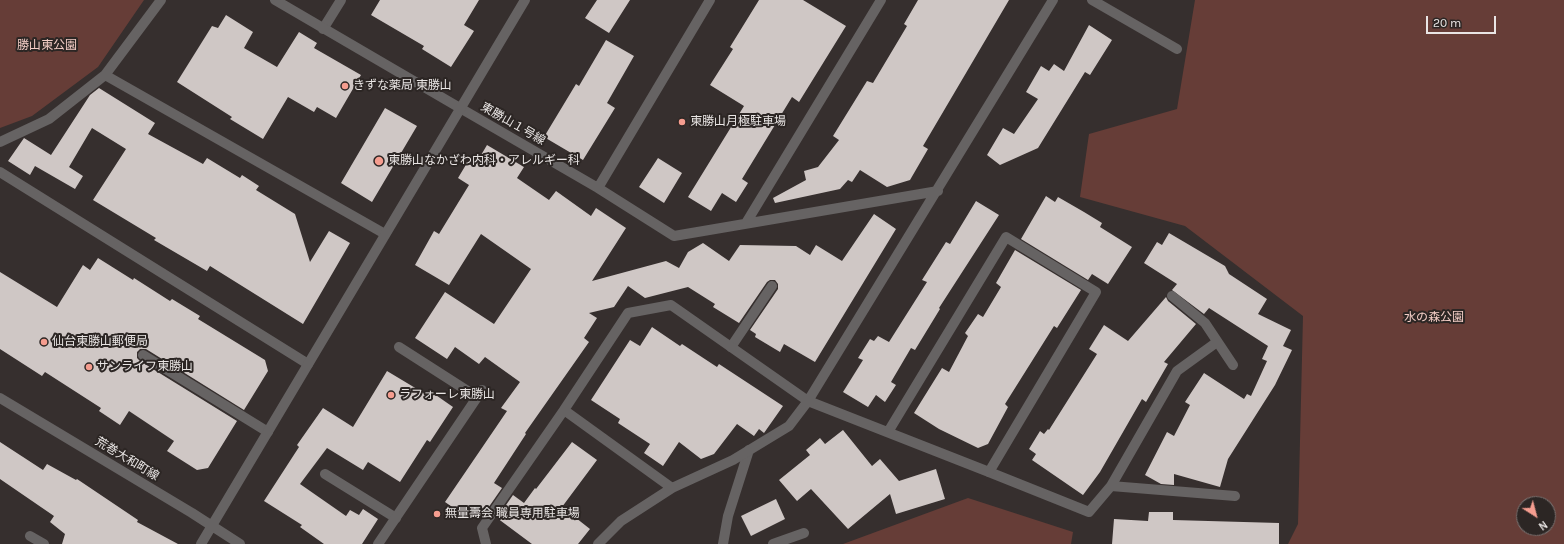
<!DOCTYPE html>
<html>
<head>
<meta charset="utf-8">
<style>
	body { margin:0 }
	#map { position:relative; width:1564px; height:544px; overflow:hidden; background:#362f2e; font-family:Karla,sans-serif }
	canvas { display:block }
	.north { position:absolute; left:1516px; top:496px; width:40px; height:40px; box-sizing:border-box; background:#2c2624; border:1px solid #787271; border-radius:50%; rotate:144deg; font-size:11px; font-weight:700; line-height:16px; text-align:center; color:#e9e5e4 }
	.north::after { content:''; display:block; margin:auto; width:14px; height:18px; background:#f59d8f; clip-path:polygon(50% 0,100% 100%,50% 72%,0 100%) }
	.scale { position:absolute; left:1426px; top:16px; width:70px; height:18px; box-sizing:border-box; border:2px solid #e9e5e4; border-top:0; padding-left:5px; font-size:12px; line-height:14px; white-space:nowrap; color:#e9e5e4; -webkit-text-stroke:3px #2c2624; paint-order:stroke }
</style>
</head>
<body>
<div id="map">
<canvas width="1564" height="544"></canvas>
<div class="north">N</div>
<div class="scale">20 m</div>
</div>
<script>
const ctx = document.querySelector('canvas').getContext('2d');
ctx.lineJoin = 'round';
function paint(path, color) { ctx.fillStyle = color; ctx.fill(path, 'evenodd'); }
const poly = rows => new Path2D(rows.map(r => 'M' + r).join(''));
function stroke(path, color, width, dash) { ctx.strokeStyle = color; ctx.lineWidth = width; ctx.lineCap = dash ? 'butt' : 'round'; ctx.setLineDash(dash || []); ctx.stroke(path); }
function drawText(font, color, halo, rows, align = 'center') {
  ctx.font = font + ' Karla,"Noto Sans JP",sans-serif'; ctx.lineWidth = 4; ctx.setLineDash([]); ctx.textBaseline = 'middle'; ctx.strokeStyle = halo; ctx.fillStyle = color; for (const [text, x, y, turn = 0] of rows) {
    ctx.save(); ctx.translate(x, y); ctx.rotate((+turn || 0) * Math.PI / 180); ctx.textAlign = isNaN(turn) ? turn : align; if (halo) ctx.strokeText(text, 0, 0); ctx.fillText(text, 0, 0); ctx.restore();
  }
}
paint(poly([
	[0,0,144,0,98,67,32,116,0,128],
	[1195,0,1564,0,1564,544,1288,544,1298,524,1303,316,1185,226,1080,197,1089,134,1177,109],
	[1524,504,1548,504,1548,528,1524,528],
	[968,498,1073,532,1071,544,843,544]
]), '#663d37');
paint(poly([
	[380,0,479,0,464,25,474,31,451,67,422,49,424,46,371,15],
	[597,0,630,0,609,33,585,18],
	[759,0,803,0,846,26,799,102,792,97,742,179,748,183,736,202,722,193,711,211,688,197,744,106,710,85,733,49,730,47],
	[918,0,1009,0,923,146,928,149,910,180,887,187,860,170,852,182,848,180,840,189,775,203,773,198,806,180,804,171,818,167,839,140,833,136,867,81,873,83,907,26,904,24],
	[226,15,253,32,244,48,277,67,299,32,317,43,314,48,361,75,336,118,317,107,314,112,288,97,263,139,230,119,232,117,177,82,212,26,218,28],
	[1089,25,1112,40,1090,75,1085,72,1038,148,1000,165,987,155,1003,128,1014,134,1038,99,1026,92,1041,66,1049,71,1054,64,1064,71],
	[606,40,634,56,607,103,615,108,583,160,544,137,576,84,579,86],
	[99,88,155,123,148,134,203,164,207,158,240,178,242,175,259,186,256,190,295,214,310,262,329,231,350,243,303,324,210,266,207,271,154,240,156,238,93,200,126,149,92,128,69,167,83,176,75,189,35,166,30,175,8,161,24,138,51,155,90,95],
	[385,108,417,126,372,202,341,183],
	[487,145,524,167,517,178,549,200,556,191,591,216,596,208,626,228,592,281,666,261,679,268,688,252,703,243,729,261,740,245,796,246,810,255,816,245,842,261,874,214,896,229,815,362,784,344,780,352,755,337,756,334,750,330,778,289,778,284,775,280,770,280,767,282,739,323,713,307,715,304,688,287,645,298,628,286,614,307,589,313,597,318,584,338,589,342,525,433,526,434,494,483,502,488,486,511,480,507,471,520,445,502,507,411,501,408,520,382,485,357,479,364,455,347,447,359,415,338,445,292,494,324,531,269,481,234,449,285,415,265,434,231,439,234,469,185,458,178,467,163,474,167],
	[658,158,682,173,664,203,639,187],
	[1046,196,1055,202,1058,197,1084,212,1102,223,1100,227,1132,247,1108,284,1092,274,1088,280,1021,239],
	[976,201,999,215,939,308,940,309,915,350,911,348,891,382,896,385,885,402,876,395,868,407,843,392,863,360,858,358,870,339,874,341,878,336,889,342,927,282,922,280,946,242,950,244],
	[1169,233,1225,266,1229,274,1267,299,1258,314,1291,330,1283,346,1292,350,1275,385,1228,459,1220,487,1174,474,1174,485,1161,484,1145,475,1167,432,1174,436,1190,405,1185,402,1204,373,1244,399,1247,394,1251,396,1267,361,1262,359,1268,346,1209,308,1204,314,1172,290,1177,284,1144,263,1157,242,1162,245],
	[1015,250,1081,290,1057,328,1054,326,1005,404,1008,407,988,444,978,448,939,429,914,413,942,368,949,372,968,336,965,333,978,314,983,317,1001,287,996,283],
	[98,258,133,280,134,278,170,301,172,299,200,316,198,319,265,360,268,371,244,410,146,349,140,349,137,352,137,358,140,361,237,421,208,468,197,470,167,451,174,441,129,411,120,425,99,411,101,408,45,372,42,376,0,349,0,272,57,307,83,265,90,270],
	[1166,297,1168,301,1196,324,1164,362,1168,364,1146,402,1142,399,1100,472,1083,495,1032,460,1036,454,1029,449,1040,431,1044,434,1048,429,1049,430,1097,354,1089,349,1104,325,1128,341],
	[652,327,680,346,682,344,717,367,719,364,783,406,764,433,759,429,754,436,737,424,714,454,701,459,679,442,663,466,644,453,650,444,618,423,620,419,591,400,630,340,640,346],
	[387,371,427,395,430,391,453,407,430,442,427,440,400,482,368,462,363,470,327,448,300,484,346,516,350,510,359,515,363,509,378,519,362,544,324,544,300,527,302,525,264,501,299,447,297,445,323,408,353,427],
	[843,430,872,466,880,459,899,481,936,469,945,499,896,514,890,494,848,529,811,489,797,501,779,480,810,455,806,450,820,438,825,444],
	[0,442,43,470,47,464,76,480,77,479,138,520,137,522,178,544,62,544,65,534,50,522,54,516,0,479],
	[572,442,597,460,562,507,590,529,578,544,532,544,497,518,513,495,524,503,535,488,536,489],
	[776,499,785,519,751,536,741,516],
	[1149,512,1173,512,1173,520,1279,523,1279,544,1112,544,1114,519,1148,521]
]), '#cfc7c5');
stroke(poly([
	[1172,296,1205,323,1233,365],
	[399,347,477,397],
	[731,347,772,286],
	[989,472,1089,512,1111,486,1177,371,1217,342],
	[325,474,396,518],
	[1111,486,1235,496],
	[723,544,728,516,749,450],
	[773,544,804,533]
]), '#666363', 10);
stroke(poly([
	[1092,0,1177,49],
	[323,29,341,0],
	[105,75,385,234],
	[460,108,598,188,674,236,938,191],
	[0,142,49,119,105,75,161,0],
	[0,172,308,364],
	[598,188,710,0],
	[746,223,881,0],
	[143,355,268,432],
	[564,410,672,488],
	[30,536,44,544],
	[378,544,482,390],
	[486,544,482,528,564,410,628,313,671,305,808,401,989,472,1096,292,1006,237,888,432],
	[598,544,621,521,672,488,733,460,789,426,808,401,1053,0]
]), '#666363', 10);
stroke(poly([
	[275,0,460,108],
	[0,398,192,513,240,544],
	[201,544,525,0]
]), '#666363', 10);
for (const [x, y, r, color] of [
	[345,86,4,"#f59d8f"],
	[682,122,4,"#f59d8f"],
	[379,161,5,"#f59d8f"],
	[44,342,4,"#f59d8f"],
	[89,367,4,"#f59d8f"],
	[391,395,4,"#f59d8f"],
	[437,514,4,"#f59d8f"]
]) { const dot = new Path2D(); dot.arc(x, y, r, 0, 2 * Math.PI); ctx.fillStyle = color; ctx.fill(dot); stroke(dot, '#2c2624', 1.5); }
drawText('12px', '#f3cdc6', '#2c2624', [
	["勝山東公園",47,46],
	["水の森公園",1434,318]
]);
drawText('12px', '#e9e5e4', '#2c2624', [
	["きずな薬局 東勝山",353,86],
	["東勝山月極駐車場",690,122],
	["東勝山なかざわ内科・アレルギー科",388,161],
	["仙台東勝山郵便局",52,342],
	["サンライフ東勝山",97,367],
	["ラフォーレ東勝山",399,395],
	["無量壽会 職員専用駐車場",445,514]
], 'left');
drawText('12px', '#e9e5e4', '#2c2624', [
	["東勝山１号線",513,124,30],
	["荒巻大和町線",127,459,31]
]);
</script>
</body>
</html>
